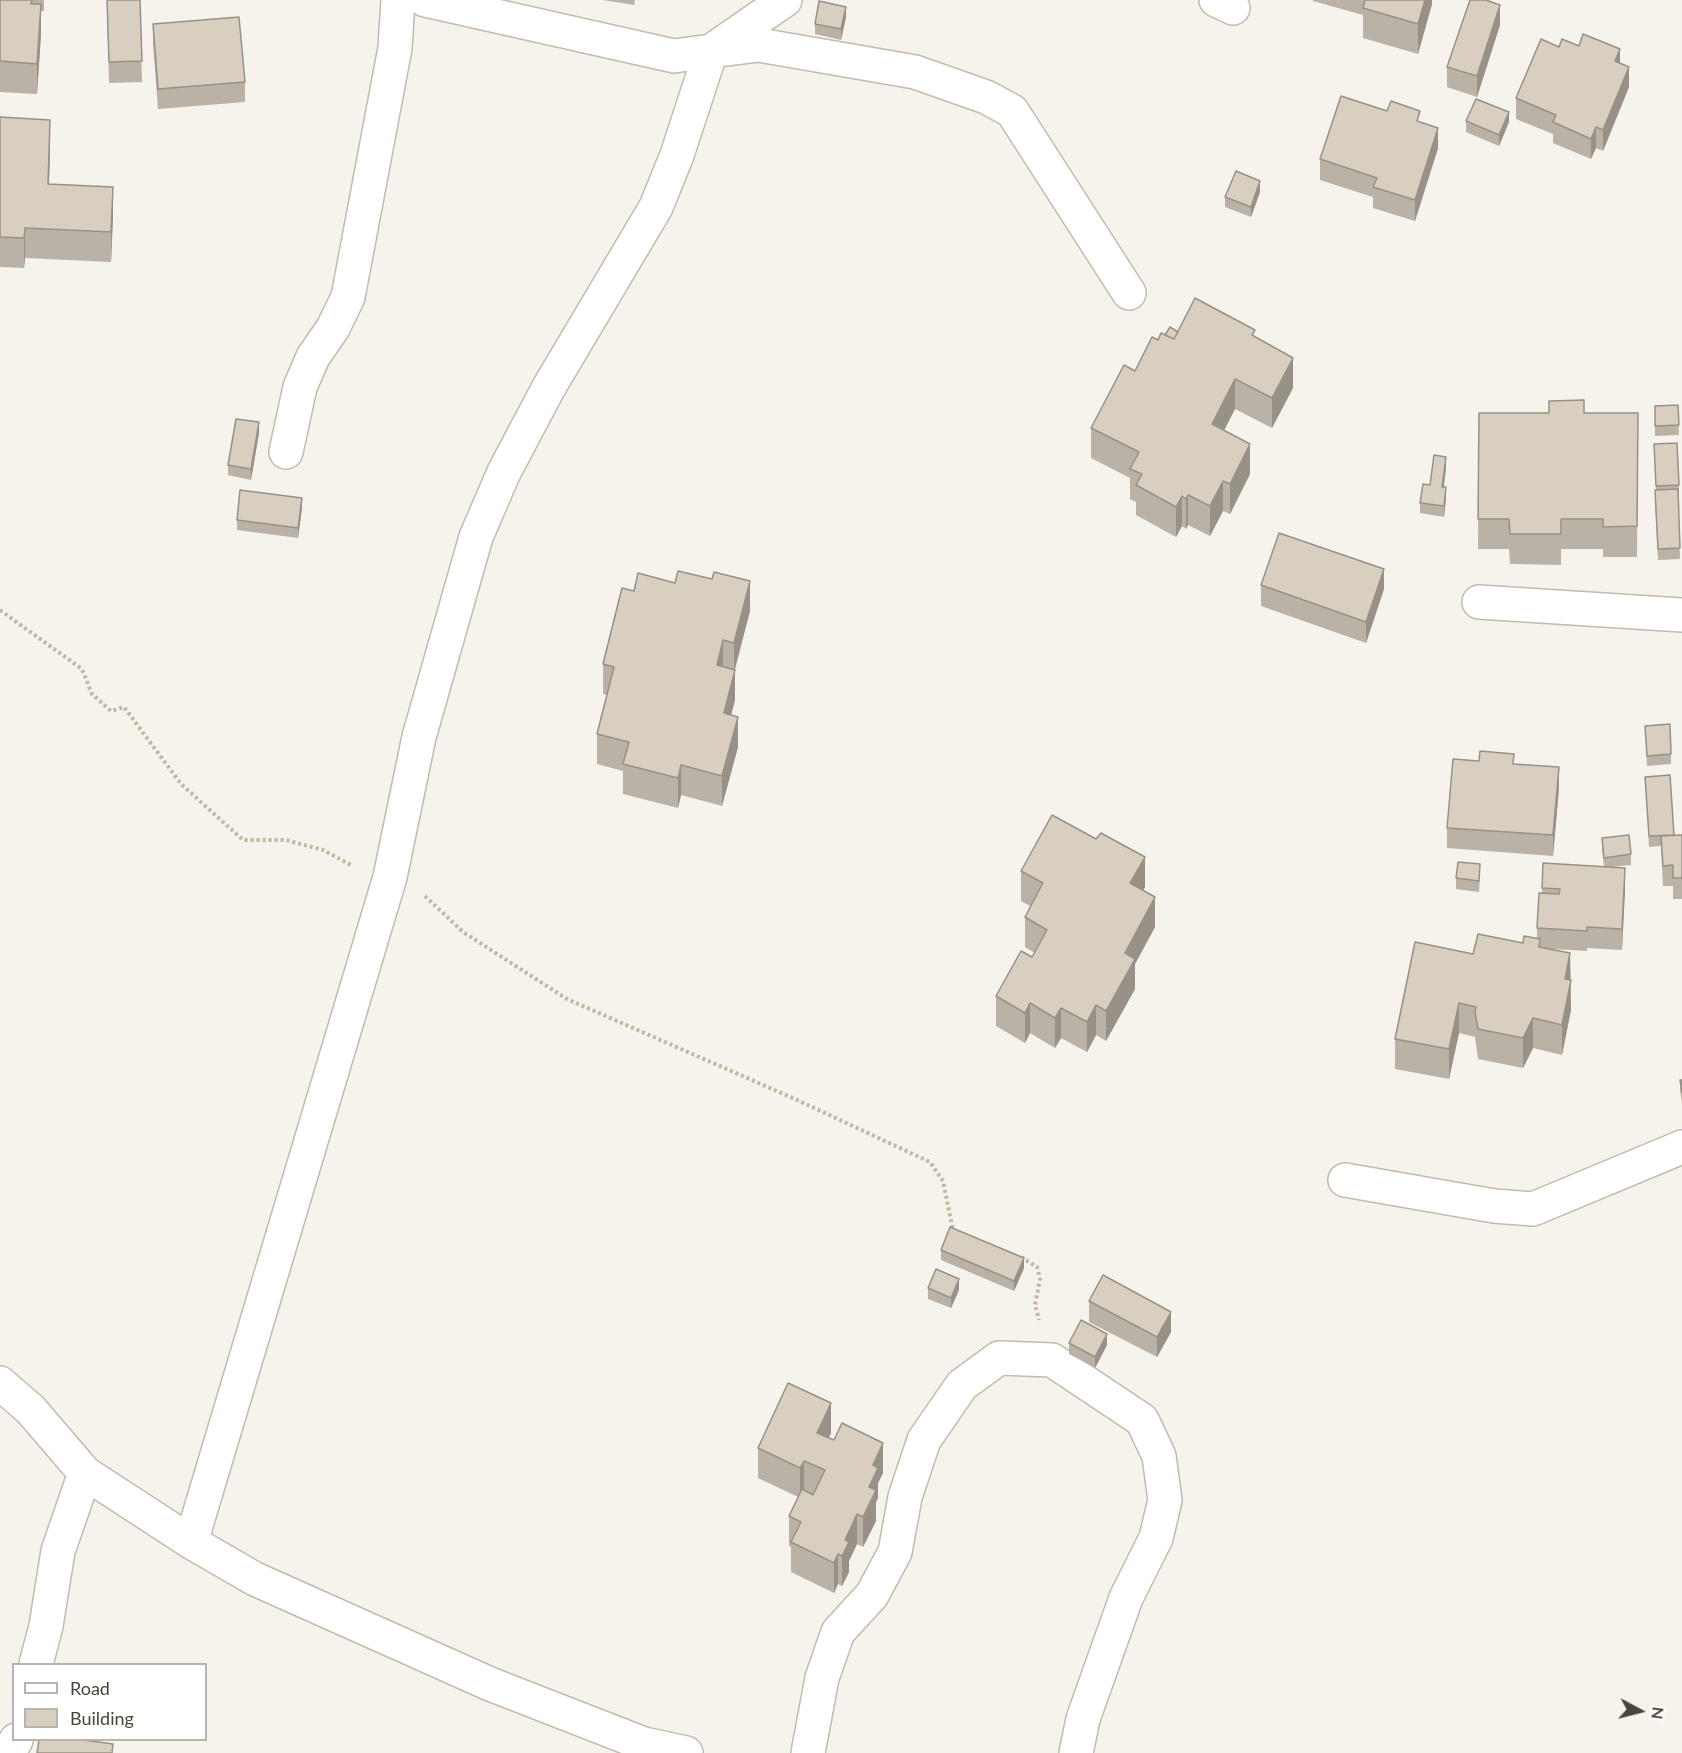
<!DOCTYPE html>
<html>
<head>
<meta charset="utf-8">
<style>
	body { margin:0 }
	#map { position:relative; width:1682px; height:1753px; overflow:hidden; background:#f6f3ec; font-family:Lato,sans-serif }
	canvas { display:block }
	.legend { position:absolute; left:12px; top:1663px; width:195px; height:78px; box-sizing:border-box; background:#fff; border:2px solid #b7b4b0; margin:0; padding:8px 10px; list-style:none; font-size:18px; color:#4b4439 }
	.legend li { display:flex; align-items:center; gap:12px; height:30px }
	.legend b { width:30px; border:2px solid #b7b4b0 }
	.north { position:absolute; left:1610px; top:1681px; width:60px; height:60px; -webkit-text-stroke:4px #fff; paint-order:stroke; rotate:97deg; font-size:16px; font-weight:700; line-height:24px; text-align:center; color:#4b4439 }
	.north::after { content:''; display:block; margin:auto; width:21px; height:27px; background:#4b4439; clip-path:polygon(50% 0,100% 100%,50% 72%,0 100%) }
</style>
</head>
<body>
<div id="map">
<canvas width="1682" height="1753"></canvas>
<ul class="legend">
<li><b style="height:8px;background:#fff"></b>Road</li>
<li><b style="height:16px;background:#d8cfc1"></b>Building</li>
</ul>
<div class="north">N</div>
</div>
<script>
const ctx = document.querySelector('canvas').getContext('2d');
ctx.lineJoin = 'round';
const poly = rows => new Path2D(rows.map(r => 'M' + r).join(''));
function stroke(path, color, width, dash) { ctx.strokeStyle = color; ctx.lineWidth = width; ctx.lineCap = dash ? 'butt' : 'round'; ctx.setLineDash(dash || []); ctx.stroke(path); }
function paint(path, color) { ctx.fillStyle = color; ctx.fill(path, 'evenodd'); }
const minor = poly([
	[425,0,674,56,711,51,785,0],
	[1216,0,1233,8],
	[286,452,300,387,313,357,333,328,348,297,395,48,398,0],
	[1479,602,1682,615],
	[1345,1180,1494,1206,1533,1209,1682,1147],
	[0,1383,31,1410,85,1473,191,1542,255,1579,490,1684,644,1744,686,1753],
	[191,1542,390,877,419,737,476,537,504,472,549,387,656,207,677,155,711,51,759,45,915,72,986,97,1012,111,1129,293],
	[36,1664,46,1626,58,1551,85,1473],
	[9,1753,16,1740],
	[808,1753,822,1678,838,1632,872,1595,895,1552,905,1497,924,1440,962,1385,999,1358,1052,1360,1142,1420,1159,1456,1165,1500,1156,1538,1126,1598,1083,1719,1076,1753]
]);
stroke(minor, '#c2bbae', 36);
stroke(poly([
	[0,610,82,669,92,694,111,711,124,707,181,784,243,840,286,840,323,850,351,865],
	[425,896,463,932,567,999,795,1099,930,1162,943,1181,953,1230,955,1231],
	[1021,1257,1037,1267,1040,1279,1035,1305,1039,1320]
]), '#c4b79f', 4, [3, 3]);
stroke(minor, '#fff', 33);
paint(poly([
	[0,0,44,0,44,11,41,11,41,34,37,94,0,92],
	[107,0,140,0,142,82,109,83],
	[603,0,635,0,634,5],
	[1313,0,1432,0,1432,4,1418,54,1363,38,1363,15,1313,1],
	[846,17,841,40,815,34,815,24],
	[153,24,245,82,245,102,158,109,153,44],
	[1500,25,1477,97,1447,87,1447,67],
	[1559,47,1620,63,1629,87,1603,151,1596,148,1591,159,1553,143,1553,134,1516,119,1516,98],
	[0,117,50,150,49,184,113,217,111,262,25,258,24,268,0,267],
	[1466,121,1509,122,1499,146,1466,132],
	[1420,122,1438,148,1415,221,1373,208,1373,197,1320,180,1320,159],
	[1260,192,1251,217,1225,207,1225,197],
	[1178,332,1255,337,1293,388,1272,428,1235,409,1224,430,1250,474,1230,514,1223,511,1210,536,1188,525,1186,529,1182,526,1176,537,1136,515,1136,502,1130,499,1130,478,1091,458,1091,428,1158,340,1165,335],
	[1678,405,1679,435,1655,436,1655,406],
	[1479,413,1638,413,1637,557,1603,557,1603,549,1561,549,1561,565,1510,564,1509,549,1478,549],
	[259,433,251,480,228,475,228,465],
	[1654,444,1679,485,1679,496,1678,496,1680,559,1658,560,1655,500,1655,490,1656,490],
	[1446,468,1444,487,1446,498,1444,517,1420,513,1420,503,1430,485],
	[302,508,298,538,237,530,237,520],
	[712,579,750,611,734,670,735,700,731,715,738,747,722,806,681,795,678,808,623,794,623,771,597,764,597,734,607,695,603,694,603,664,634,591,675,583],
	[1261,585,1384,589,1366,643,1261,606],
	[1645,726,1671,754,1671,764,1647,766],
	[1514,764,1559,788,1553,856,1447,848,1447,828],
	[1645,777,1674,835,1682,835,1682,899,1673,899,1673,886,1663,886,1661,846,1649,847],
	[1602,838,1631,854,1631,865,1611,867,1625,889,1622,950,1587,948,1587,951,1553,949,1570,953,1571,1010,1562,1055,1533,1048,1523,1068,1478,1059,1475,1037,1459,1033,1449,1079,1395,1069,1395,1039,1473,954,1523,943,1537,939,1537,928,1542,893,1543,863,1604,867,1602,848],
	[1021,871,1145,887,1143,890,1155,927,1135,964,1135,989,1106,1041,1096,1035,1087,1052,1061,1038,1055,1048,1030,1033,1025,1043,996,1026,996,996,1032,957,1035,953,1025,947,1025,917,1030,906,1021,901],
	[1480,875,1479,892,1456,889,1456,878],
	[1680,1080,1682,1080,1682,1102,1680,1091],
	[941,1250,1024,1268,1014,1291,941,1260],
	[928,1288,959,1290,951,1308,928,1299],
	[1089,1301,1171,1332,1157,1357,1089,1322],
	[1069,1343,1107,1345,1095,1368,1069,1354],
	[831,1433,828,1438,883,1473,878,1483,878,1498,876,1502,876,1521,863,1547,857,1544,849,1561,849,1572,842,1586,838,1584,834,1593,791,1572,791,1547,789,1546,789,1516,798,1497,758,1478,758,1448]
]), '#bab2a6');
paint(poly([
	[1425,0,1432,0,1432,4,1418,54,1418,24],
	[41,4,41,34,37,94,37,64],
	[1500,5,1500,25,1477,97,1477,76],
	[846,7,846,17,841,40,841,29],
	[1620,49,1620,69,1615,61],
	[1629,67,1629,87,1603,151,1603,130],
	[1509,112,1509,122,1499,146,1499,135],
	[50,120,50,150,48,214,48,184],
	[1596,127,1596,148,1591,159,1591,139],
	[1438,128,1438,148,1415,221,1415,200],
	[1260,181,1260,192,1251,217,1251,207],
	[113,187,113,217,111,262,111,232],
	[25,228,25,258,24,268,24,238],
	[1293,358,1293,388,1272,428,1272,398],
	[1235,379,1235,409,1212,454,1212,424],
	[259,422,259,433,251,480,251,469],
	[1250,444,1250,474,1230,514,1230,484],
	[1446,457,1446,468,1442,497,1442,487],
	[1223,481,1223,511,1210,536,1210,506],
	[1446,487,1446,498,1444,517,1444,506],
	[1188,495,1188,525,1186,529,1186,499],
	[1182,496,1182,526,1176,537,1176,507],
	[302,498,302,508,298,538,298,528],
	[1384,569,1384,589,1366,643,1366,622],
	[750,581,750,611,734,673,734,643],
	[723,640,723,670,717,665],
	[735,670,735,700,724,743,724,713],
	[738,717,738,747,722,806,722,776],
	[681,765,681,795,678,808,678,778],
	[1559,767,1559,788,1553,856,1553,835],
	[1145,857,1145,887,1130,913,1130,883],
	[1625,868,1625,889,1622,950,1622,929],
	[1155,897,1155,927,1135,964,1135,989,1106,1041,1106,1011,1125,953],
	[1570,953,1571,1010,1562,1055,1562,1025,1565,979],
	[1030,1003,1030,1033,1025,1043,1025,1013],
	[1459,1003,1459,1033,1449,1079,1449,1049],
	[1096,1005,1096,1035,1087,1052,1087,1022],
	[1061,1008,1061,1038,1055,1048,1055,1018],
	[1533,1018,1533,1048,1523,1068,1523,1038],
	[1024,1258,1024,1268,1014,1291,1014,1281],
	[959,1279,959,1290,951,1308,951,1298],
	[1171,1312,1171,1332,1157,1357,1157,1337],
	[1107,1334,1107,1345,1095,1368,1095,1357],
	[831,1403,831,1433,817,1463,817,1433],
	[883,1443,883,1473,878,1483,878,1498,876,1502,876,1521,863,1547,863,1517,873,1465],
	[804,1461,804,1491,800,1498,800,1468],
	[857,1514,857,1544,849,1561,849,1572,842,1586,842,1556,845,1540],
	[838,1554,838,1584,834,1593,834,1563]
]), '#979187');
const building = poly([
	[0,0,32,0,31,4,41,4,37,64,0,61,0,0],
	[107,0,140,0,142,61,109,62,107,0],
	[1365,0,1425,0,1418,24,1363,8,1365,0],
	[1470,0,1486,0,1500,5,1477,76,1447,67,1470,0],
	[819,1,846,7,841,29,815,24,819,1],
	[239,17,245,82,158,89,153,24,239,17],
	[1583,34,1620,49,1615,61,1629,67,1603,130,1596,127,1591,139,1553,122,1556,115,1516,98,1541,39,1559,47,1562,39,1579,46,1583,34],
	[1341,96,1387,111,1391,101,1420,111,1417,121,1438,128,1415,200,1373,187,1377,178,1320,159,1341,96],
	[1476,99,1509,112,1499,135,1466,121,1476,99],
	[0,117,50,120,48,184,113,187,111,232,25,228,24,238,0,237,0,117],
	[1236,171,1260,181,1251,207,1225,197,1236,171],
	[1195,298,1255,330,1252,335,1293,358,1272,398,1235,379,1212,424,1250,444,1230,484,1223,481,1210,506,1188,495,1186,499,1182,496,1176,507,1136,485,1142,474,1130,469,1139,452,1091,428,1124,365,1135,371,1152,337,1158,340,1161,333,1174,339,1195,298],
	[1170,327,1178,332,1174,339,1165,335,1170,327],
	[1584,400,1584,413,1638,413,1637,526,1603,527,1603,519,1561,519,1561,534,1510,534,1509,519,1478,519,1479,413,1549,413,1549,401,1584,400],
	[1678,405,1679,425,1655,426,1655,406,1678,405],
	[236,419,259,422,251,469,228,465,236,419],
	[1677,443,1679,485,1656,486,1654,444,1677,443],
	[1434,455,1446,457,1442,487,1446,487,1444,506,1420,503,1423,484,1430,485,1434,455],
	[1678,489,1680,548,1658,549,1655,490,1678,489],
	[240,490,302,498,298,528,237,520,240,490],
	[1279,533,1384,569,1366,622,1261,585,1279,533],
	[678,571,712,579,714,572,750,581,734,643,723,640,717,665,735,670,724,713,738,717,722,776,681,765,678,778,623,764,629,742,597,734,614,667,603,664,622,588,634,591,638,573,675,583,678,571],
	[1670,724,1671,754,1647,756,1645,726,1670,724],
	[1480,751,1514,754,1513,764,1559,767,1553,835,1447,828,1453,759,1479,761,1480,751],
	[1670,775,1674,835,1649,836,1645,777,1670,775],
	[1052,815,1096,839,1101,833,1145,857,1130,883,1155,897,1125,953,1135,959,1106,1011,1096,1005,1087,1022,1061,1008,1055,1018,1030,1003,1025,1013,996,996,1021,951,1032,957,1047,930,1025,917,1043,883,1021,871,1052,815],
	[1629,835,1631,854,1604,858,1602,838,1629,835],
	[1682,835,1682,878,1673,878,1673,865,1663,866,1661,836,1682,835],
	[1458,862,1480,864,1479,881,1456,878,1458,862],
	[1543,863,1625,868,1622,929,1587,927,1587,931,1537,928,1539,893,1559,894,1560,889,1542,888,1543,863],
	[1478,934,1523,943,1524,936,1540,939,1539,947,1570,953,1565,979,1571,980,1562,1025,1533,1018,1523,1038,1478,1029,1475,1012,1476,1007,1459,1003,1449,1049,1395,1039,1415,942,1473,954,1478,934],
	[1680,1080,1682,1080,1682,1092,1680,1080],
	[950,1227,1024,1258,1014,1281,941,1250,950,1227],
	[936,1269,959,1279,951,1298,928,1288,936,1269],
	[1103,1275,1171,1312,1157,1337,1089,1301,1103,1275],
	[1081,1320,1107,1334,1095,1357,1069,1343,1081,1320],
	[788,1383,831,1403,817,1433,834,1440,842,1423,883,1443,873,1465,878,1468,869,1487,876,1490,863,1517,857,1514,845,1540,849,1542,842,1556,838,1554,834,1563,791,1542,801,1522,789,1516,802,1489,813,1495,825,1470,804,1461,800,1468,758,1448,788,1383],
	[39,1740,84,1740,113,1744,112,1753,37,1753,39,1740]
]);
paint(building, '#d8cfc1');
stroke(building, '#979187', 1.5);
</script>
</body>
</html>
